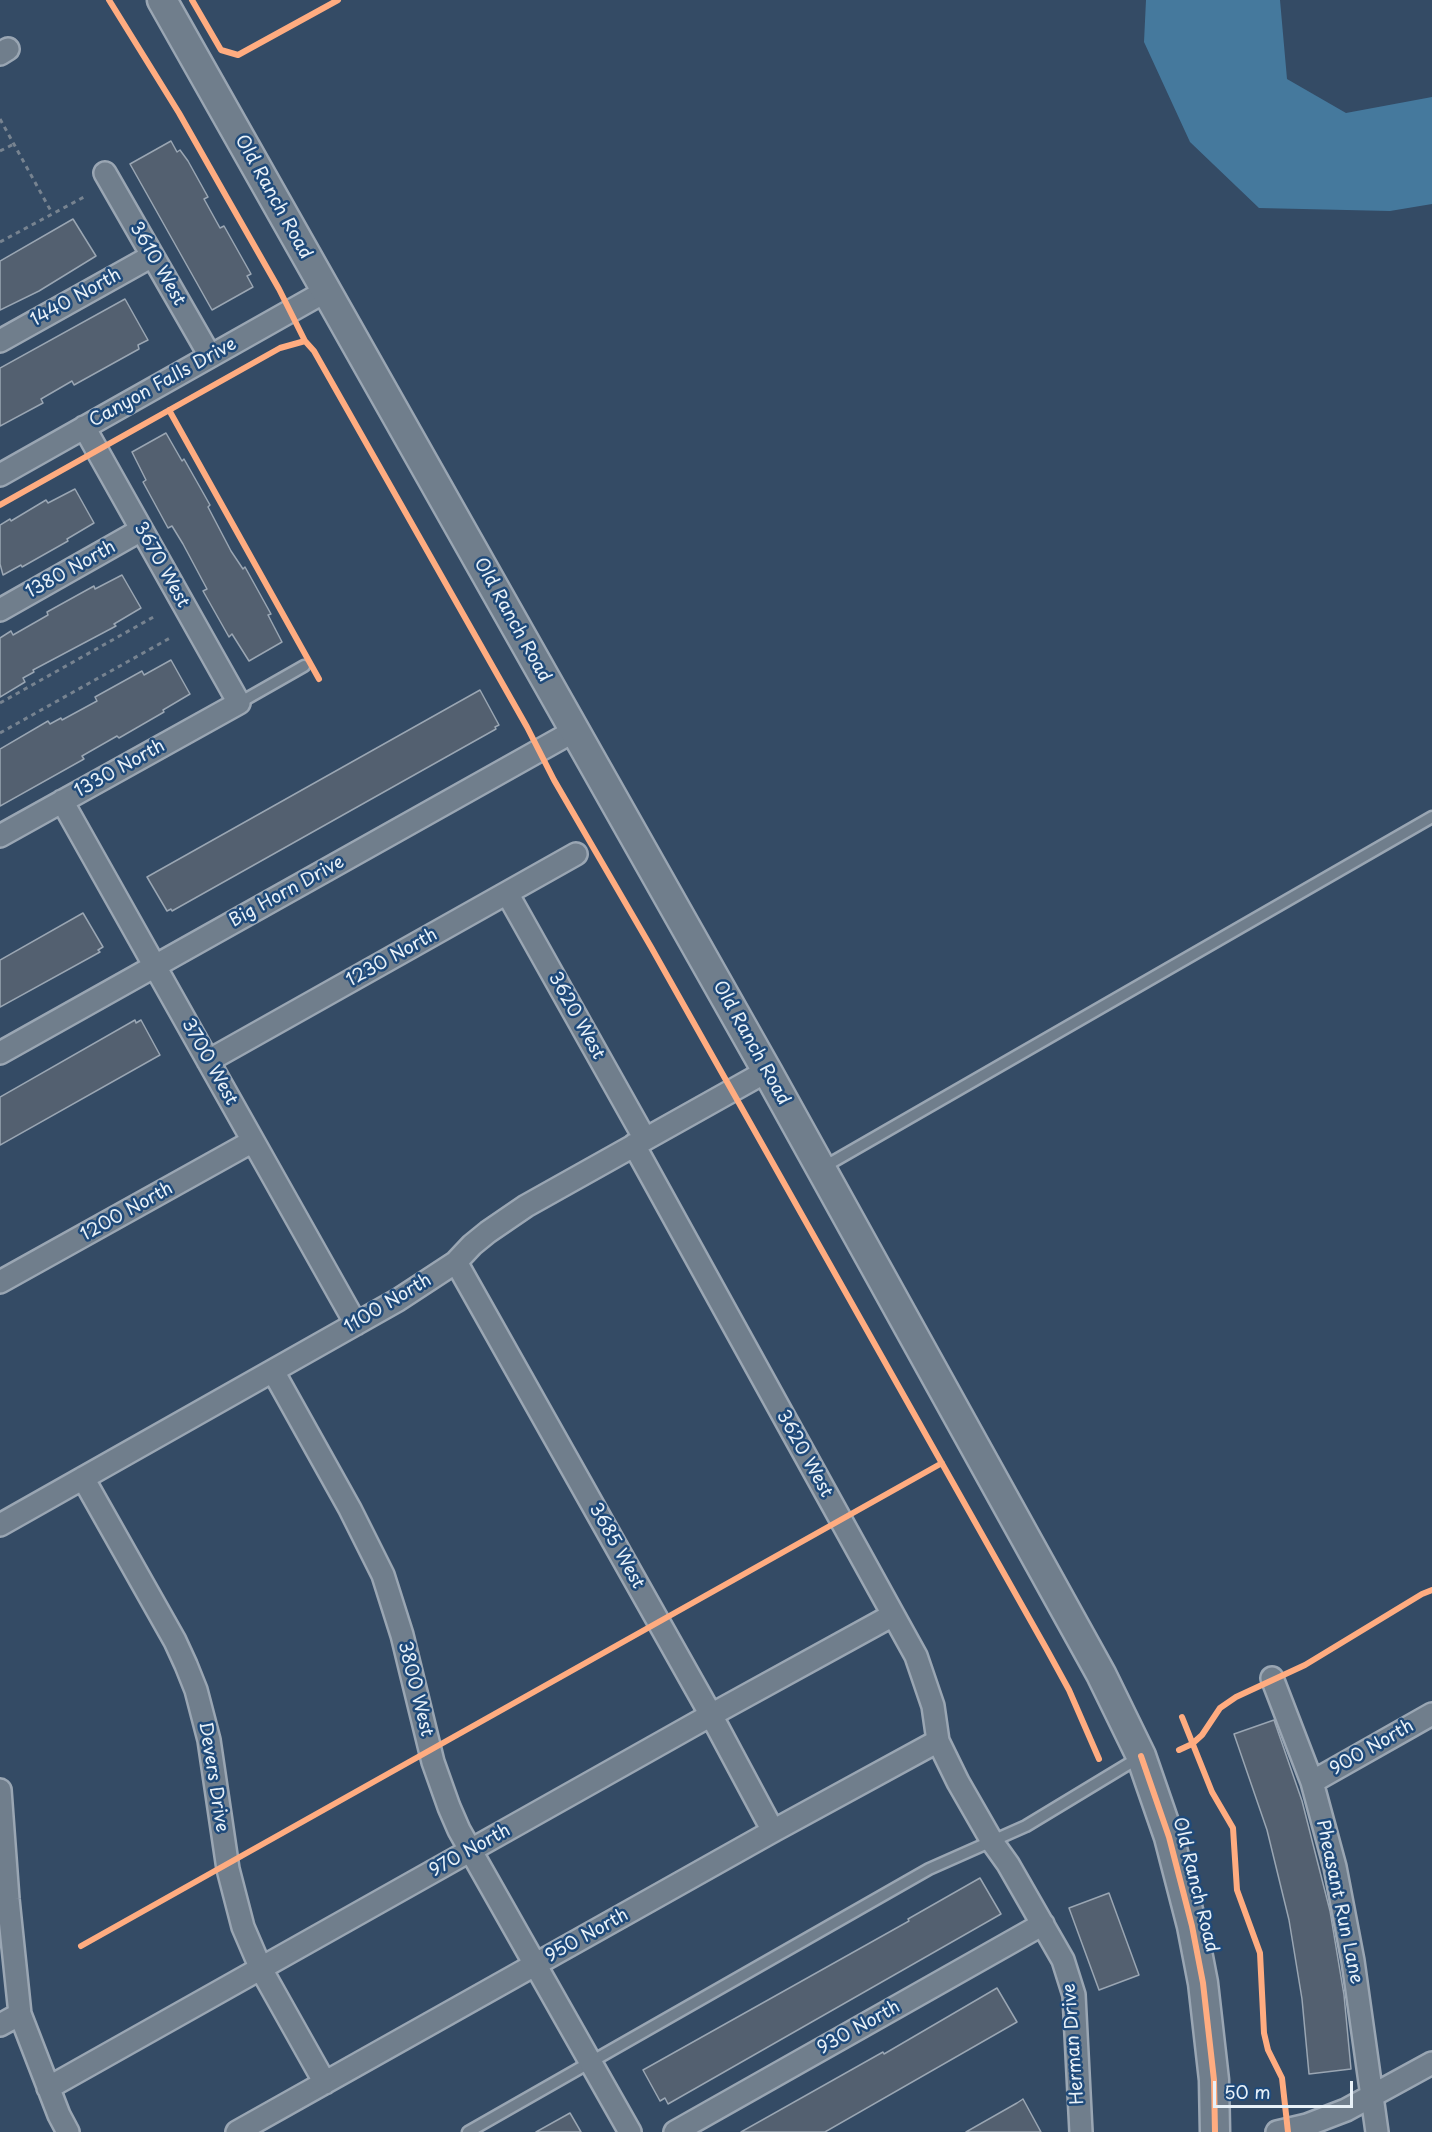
<!DOCTYPE html>
<html>
<head>
<meta charset="utf-8">
<style>
	body { margin:0 }
	#map { position:relative; width:1432px; height:2132px; overflow:hidden; background:#344b65; font-family:"Playpen Sans",sans-serif }
	canvas { display:block }
	.scale { position:absolute; left:1213px; top:2081px; width:140px; height:27px; box-sizing:border-box; border:3px solid #e8f1f8; border-top:0; padding-left:8px; font-size:18px; line-height:21px; white-space:nowrap; color:#e8f1f8; -webkit-text-stroke:4px #1f4a7a; paint-order:stroke }
</style>
</head>
<body>
<div id="map">
<canvas width="1432" height="2132"></canvas>
<div class="scale">50 m</div>
</div>
<script>
const ctx = document.querySelector('canvas').getContext('2d');
ctx.lineJoin = 'round';
function paint(path, color) { ctx.fillStyle = color; ctx.fill(path, 'evenodd'); }
const poly = rows => new Path2D(rows.map(r => 'M' + r).join(''));
function stroke(path, color, width, dash) { ctx.strokeStyle = color; ctx.lineWidth = width; ctx.lineCap = dash ? 'butt' : 'round'; ctx.setLineDash(dash || []); ctx.stroke(path); }
function drawText(font, color, halo, rows, align = 'center') {
  ctx.font = font + ' "Playpen Sans",sans-serif'; ctx.lineWidth = 5; ctx.setLineDash([]); ctx.textBaseline = 'middle'; ctx.strokeStyle = halo; ctx.fillStyle = color; for (const [text, x, y, turn = 0] of rows) {
    ctx.save(); ctx.translate(x, y); ctx.rotate((+turn || 0) * Math.PI / 180); ctx.textAlign = isNaN(turn) ? turn : align; if (halo) ctx.strokeText(text, 0, 0); ctx.fillText(text, 0, 0); ctx.restore();
  }
}
paint(poly([
	[1146,0,1280,0,1287,79,1346,113,1432,97,1432,204,1390,211,1259,208,1190,142,1144,42]
]), '#45799d');
const building = poly([
	[171,141,177,152,180,150,188,161,208,197,204,199,220,228,224,226,251,274,247,276,253,287,212,310,130,164,171,141],
	[73,219,96,256,39,291,0,310,0,261,73,219],
	[125,299,148,340,138,345,139,349,74,385,72,381,41,399,43,403,0,426,0,368,125,299],
	[166,433,182,461,184,459,210,505,208,507,231,551,243,569,245,567,271,614,268,615,282,642,249,661,232,634,229,637,203,591,207,589,183,544,172,526,168,528,143,482,146,480,132,452,166,433],
	[75,489,94,523,67,539,68,541,22,567,21,565,3,575,0,564,0,525,10,519,11,521,46,500,48,503,75,489],
	[122,575,141,608,114,624,116,626,33,670,34,672,23,678,25,682,0,697,0,638,11,631,13,635,48,615,47,612,94,586,95,589,122,575],
	[171,660,190,694,163,710,164,712,119,738,117,736,82,756,84,759,0,806,0,749,48,721,50,724,61,718,62,720,97,701,95,697,142,671,144,675,171,660],
	[480,690,499,725,495,727,496,729,172,911,171,909,167,911,147,877,480,690],
	[83,913,103,947,98,950,100,952,0,1007,0,960,83,913],
	[135,1020,136,1023,141,1020,160,1055,0,1145,0,1097,135,1020],
	[1274,1720,1302,1801,1330,1911,1344,1995,1351,2069,1309,2074,1302,1999,1289,1920,1267,1830,1234,1734,1274,1720],
	[980,1878,1001,1914,668,2104,665,2098,660,2101,643,2070,909,1921,908,1919,980,1878],
	[1109,1893,1139,1975,1099,1990,1069,1908,1109,1893],
	[997,1988,1017,2022,825,2132,741,2132,883,2052,884,2054,997,1988],
	[1023,2099,1041,2132,966,2132,1017,2103,1023,2099],
	[570,2113,581,2132,536,2132,570,2113]
]);
paint(building, '#536070');
stroke(building, '#9aa6b3', 1.5);
const lane = poly([
	[239,703,304,666],
	[822,1168,1432,817],
	[468,2132,929,1869,1026,1826,1140,1757]
]);
const street = poly([
	[0,54,8,49],
	[105,173,210,356],
	[0,341,152,256],
	[0,475,326,291],
	[0,610,141,530],
	[62,801,356,1324],
	[0,836,239,703,84,427],
	[507,893,645,1139],
	[0,1053,574,731],
	[208,1061,576,854],
	[634,1145,916,1656,933,1706,938,1741,958,1782,993,1843,1008,1864,1063,1960,1074,1995,1081,2132],
	[456,1262,711,1715,773,1831],
	[0,1282,253,1141],
	[273,1371,350,1509,383,1575,402,1635,433,1762,449,1807,459,1830,630,2132],
	[83,1478,175,1641,186,1665,196,1690,209,1740,228,1869,243,1927,261,1969,325,2083],
	[0,1525,398,1300,456,1262,472,1245,488,1232,526,1206,767,1071],
	[1272,1678,1312,1782,1335,1867,1353,1961,1377,2132],
	[1312,1782,1432,1714],
	[0,1790,8,1899,20,2014,0,2025],
	[20,2014,59,2115,68,2132],
	[48,2088,711,1715,893,1615],
	[237,2132,773,1831,938,1741],
	[675,2132,1043,1924],
	[1277,2132,1307,2125,1346,2110,1432,2063]
]);
const secondary = poly([
	[162,0,767,1071,1101,1674,1141,1756,1169,1837,1192,1926,1203,1983,1214,2080,1215,2132]
]);
stroke(lane, '#9aa6b3', 15);
stroke(street, '#9aa6b3', 26);
stroke(secondary, '#9aa6b3', 33);
stroke(poly([
	[0,119,52,213],
	[0,151,14,144],
	[0,242,84,197],
	[0,703,157,615],
	[0,733,170,638]
]), '#778390', 3, [4.5, 4.5]);
stroke(lane, '#707e8c', 10);
stroke(street, '#707e8c', 21);
stroke(secondary, '#707e8c', 28);
stroke(poly([
	[109,0,179,113,226,196,279,289,305,341],
	[192,0,221,50,238,55,338,0],
	[169,410,319,679],
	[0,505,280,348,305,341,314,351,527,727,554,780,651,947,1046,1648,1069,1690,1099,1759],
	[1182,1717,1212,1792,1233,1828,1237,1890,1260,1953,1264,2033,1268,2050,1282,2078,1288,2132],
	[1179,1750,1192,1744,1202,1735,1220,1708,1236,1697,1305,1665,1422,1594,1432,1590],
	[1141,1756,1169,1837,1192,1926,1203,1983,1214,2080,1215,2132],
	[81,1946,942,1463]
]), '#ffac80', 6);
drawText('18px', '#e8f1f8', '#1f4a7a', [
	["Old Ranch Road",273,197,61],
	["3610 West",157,264,60],
	["1440 North",76,298,-29],
	["Canyon Falls Drive",163,383,-29],
	["3670 West",161,565,61],
	["1380 North",71,570,-29],
	["Old Ranch Road",512,620,61],
	["1330 North",120,769,-29],
	["Big Horn Drive",287,892,-29],
	["1230 North",392,958,-29],
	["3620 West",576,1016,61],
	["Old Ranch Road",751,1043,61],
	["3700 West",209,1062,61],
	["1200 North",127,1212,-29],
	["1100 North",388,1304,-31],
	["3620 West",804,1454,61],
	["3685 West",616,1546,61],
	["3800 West",415,1689,76],
	["900 North",1372,1748,-30],
	["Devers Drive",213,1777,81],
	["970 North",470,1851,-29],
	["Old Ranch Road",1195,1885,76],
	["Pheasant Run Lane",1339,1902,78],
	["950 North",587,1936,-29],
	["930 North",859,2028,-29],
	["Herman Drive",1074,2044,-94]
]);
</script>
</body>
</html>
